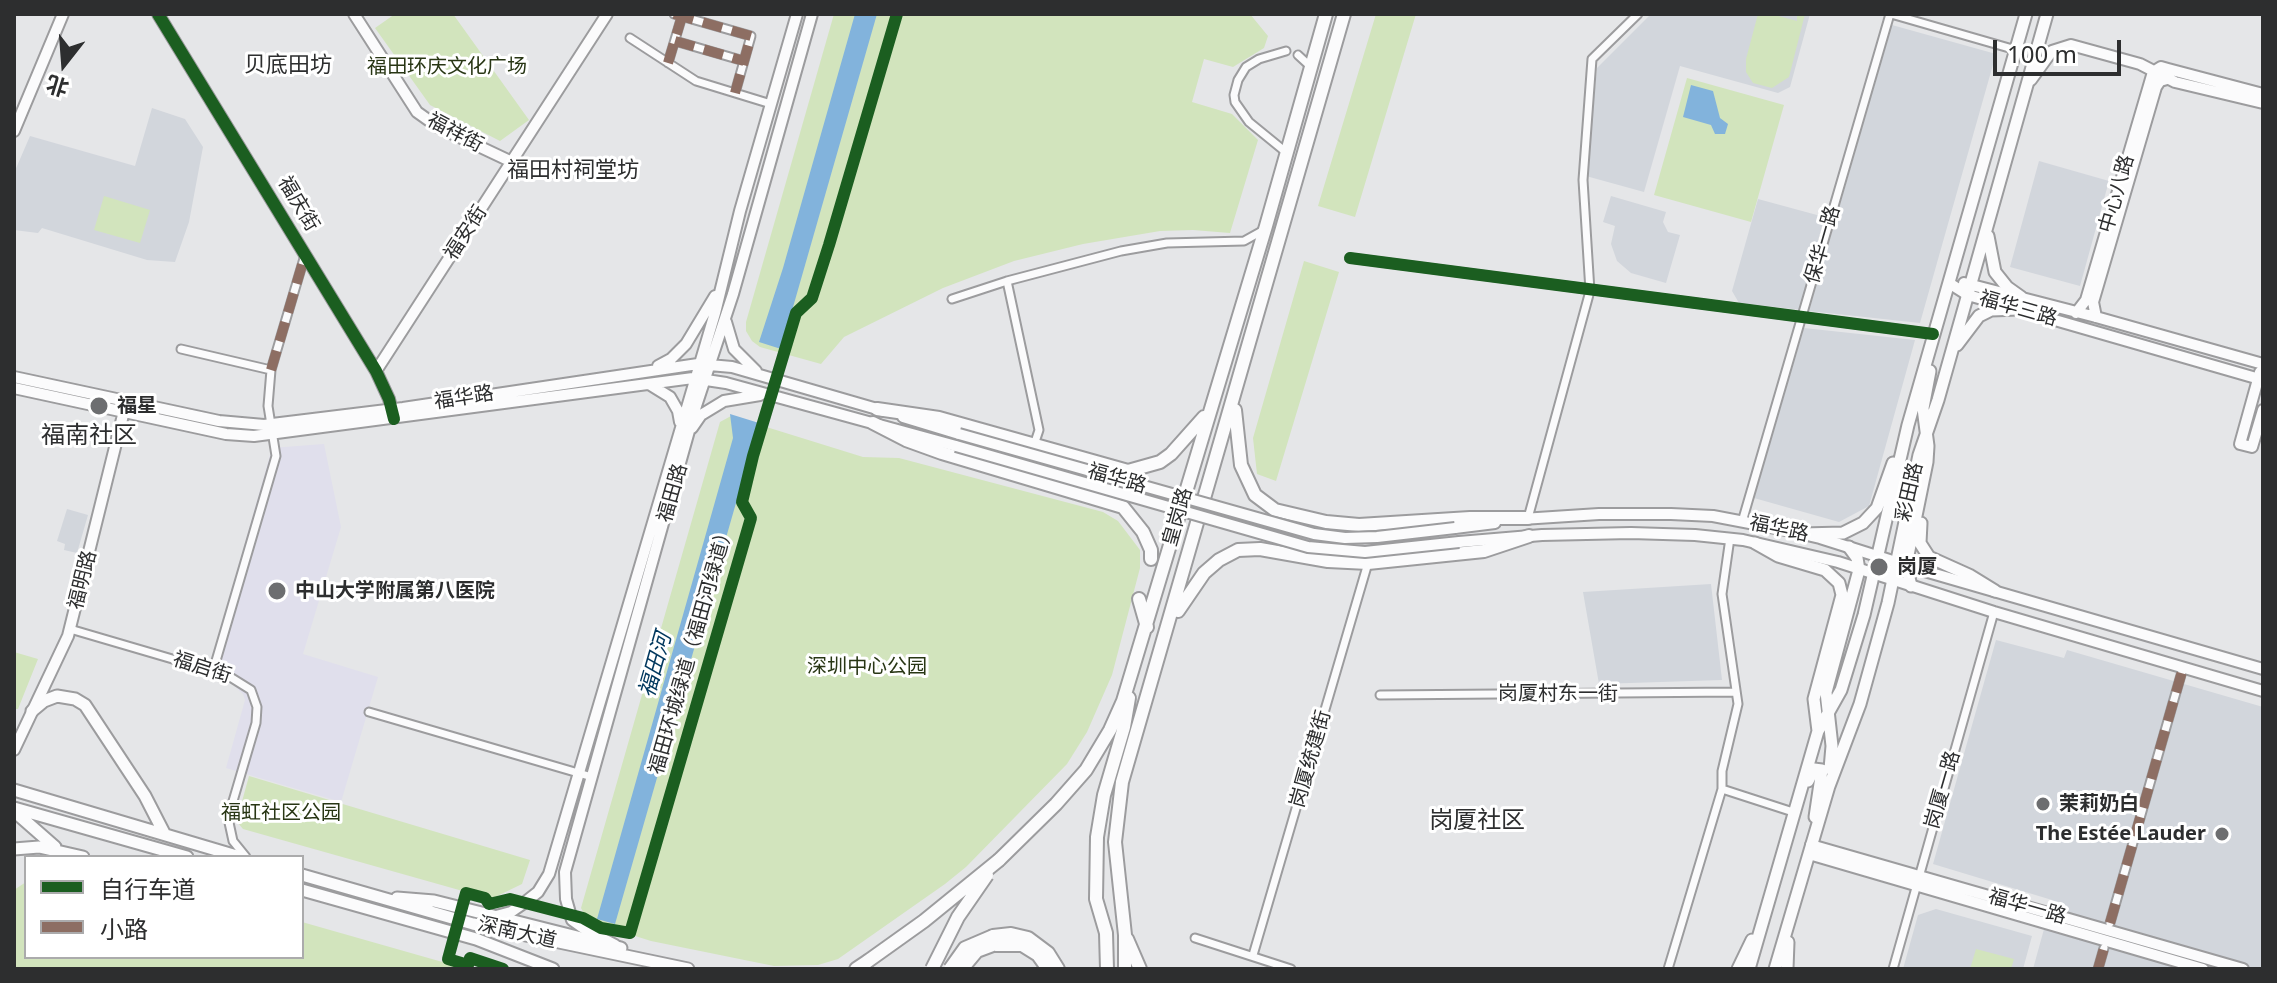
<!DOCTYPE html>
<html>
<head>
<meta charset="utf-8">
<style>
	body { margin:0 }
	#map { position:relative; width:2277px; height:983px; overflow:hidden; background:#e5e6e8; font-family:"Noto Sans","Noto Sans SC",sans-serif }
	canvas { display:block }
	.frame { position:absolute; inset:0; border:16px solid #2d2e2f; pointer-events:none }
	.legend { position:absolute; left:24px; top:855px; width:280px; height:104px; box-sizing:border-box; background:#fff; border:2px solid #ababac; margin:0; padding:10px 14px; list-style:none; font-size:24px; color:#2d2e2f }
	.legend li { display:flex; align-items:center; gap:16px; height:40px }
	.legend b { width:40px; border:2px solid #ababac }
	.north { position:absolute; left:24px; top:24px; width:80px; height:80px; -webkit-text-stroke:6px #fff; paint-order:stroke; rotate:197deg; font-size:22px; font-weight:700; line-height:32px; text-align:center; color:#2d2e2f }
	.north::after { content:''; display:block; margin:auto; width:28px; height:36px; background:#2d2e2f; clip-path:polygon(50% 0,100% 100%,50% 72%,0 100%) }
	.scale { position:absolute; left:1993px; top:40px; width:128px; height:36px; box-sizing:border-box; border:4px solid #2d2e2f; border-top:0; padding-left:10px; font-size:24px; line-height:28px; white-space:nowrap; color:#2d2e2f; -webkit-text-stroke:6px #fff; paint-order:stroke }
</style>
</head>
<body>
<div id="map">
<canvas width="2277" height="983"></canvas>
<div class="frame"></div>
<ul class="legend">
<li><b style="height:10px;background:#1b5e20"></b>自行车道</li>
<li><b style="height:10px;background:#8d6e63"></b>小路</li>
</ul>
<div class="north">北</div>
<div class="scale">100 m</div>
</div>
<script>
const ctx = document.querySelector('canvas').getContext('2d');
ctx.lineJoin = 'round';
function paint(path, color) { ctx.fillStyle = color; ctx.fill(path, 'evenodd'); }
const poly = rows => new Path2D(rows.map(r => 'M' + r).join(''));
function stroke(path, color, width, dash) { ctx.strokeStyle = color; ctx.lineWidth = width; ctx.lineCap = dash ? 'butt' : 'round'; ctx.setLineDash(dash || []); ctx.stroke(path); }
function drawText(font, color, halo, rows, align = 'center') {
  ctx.font = font + ' "Noto Sans","Noto Sans SC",sans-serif'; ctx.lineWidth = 6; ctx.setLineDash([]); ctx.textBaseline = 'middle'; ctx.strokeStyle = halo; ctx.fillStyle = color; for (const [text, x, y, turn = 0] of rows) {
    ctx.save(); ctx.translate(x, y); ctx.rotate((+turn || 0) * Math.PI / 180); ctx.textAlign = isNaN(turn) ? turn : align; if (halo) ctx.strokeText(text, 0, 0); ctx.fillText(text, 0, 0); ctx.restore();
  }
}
paint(poly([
	[1651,14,1810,14,1790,87,1778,93,1680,66,1644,192,1586,176,1597,68],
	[1892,25,1996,54,1920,323,1809,311],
	[152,108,185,119,203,147,189,222,175,262,147,260,42,228,38,233,14,230,14,173,30,136,135,166],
	[2039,161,2109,181,2080,286,2010,267],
	[1611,196,1666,212,1663,222,1668,232,1680,235,1666,283,1631,273,1617,261,1611,244,1615,226,1603,222],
	[1758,199,1828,218,1802,310,1739,303,1732,291],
	[1804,328,1915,340,1869,506,1839,522,1754,498],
	[67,509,88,515,77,553,64,550,65,544,57,541],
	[1711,584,1722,680,1599,684,1583,592],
	[1996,640,2064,658,2067,650,2263,707,2263,969,2033,969,2052,900,1933,864],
	[1936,909,2032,936,2023,969,1903,969,1918,915]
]), '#d2d6dc');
paint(poly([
	[324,444,341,527,303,654,378,677,341,802,226,768,245,700,243,694,232,684,207,676,272,448]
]), '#e0dfec');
paint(poly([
	[395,14,453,14,529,120,500,141,430,105,375,28],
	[834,14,1250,14,1268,36,1264,48,1233,67,1204,59,1192,102,1232,114,1258,140,1230,233,1193,230,1160,231,1083,244,1014,261,943,288,844,337,821,364,760,347,752,341,746,331,746,322],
	[1376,14,1416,14,1355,217,1318,206],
	[1758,14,1771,14,1797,21,1797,14,1805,14,1789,77,1772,88,1753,83,1746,72,1746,59],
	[1687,78,1784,105,1751,222,1654,195],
	[104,196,150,210,140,243,94,230],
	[1304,261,1339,272,1276,481,1257,474,1253,438],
	[731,416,863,457,899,458,1103,512,1118,521,1140,550,1140,568,1112,675,1087,732,1067,764,966,867,945,884,838,959,818,965,774,966,651,941,594,923,586,917,581,908,720,422],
	[14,652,38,659,18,709,14,709],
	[249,776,530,860,522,884,491,899,243,829,238,823,238,816],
	[26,882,26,957,302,957,302,922,467,969,14,969,14,890],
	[1976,949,2014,959,2011,969,1970,969]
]), '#d2e4bd');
paint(poly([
	[855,14,877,14,781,349,759,342,783,268],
	[1691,85,1713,91,1720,118,1728,124,1725,134,1715,134,1711,125,1683,117],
	[730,414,759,423,615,924,597,919,733,438]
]), '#82b3dc');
const street = poly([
	[674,14,751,36,735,93],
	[1891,14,2016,50],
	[630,38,696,81,771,104],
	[675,41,744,61],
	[1286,51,1259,59,1246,67,1238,80,1234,95,1235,102,1249,122,1287,153],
	[1298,55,1311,67],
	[668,63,682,16],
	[1350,258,1933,334],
	[1007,281,1039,430,1034,445],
	[952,299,1007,281,1121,251,1167,243,1244,241,1262,231],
	[181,349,271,370,268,406,276,456,213,671],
	[271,370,305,255],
	[1528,518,1590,291,1583,180,1592,59,1638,14],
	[1742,522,1890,14],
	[70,629,227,675,251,690,257,707,256,723,228,818,233,841,246,857],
	[1380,695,1736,692],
	[369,712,592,777],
	[1722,789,1793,812],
	[2110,923,2183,668],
	[1195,938,1291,969],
	[1253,955,1368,563],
	[1668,969,1722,789,1722,771,1738,704,1722,594,1730,538],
	[1893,969,1994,612],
	[2098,969,2104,948]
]);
const secondary = poly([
	[158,14,376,371,389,399,393,415],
	[354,14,417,112,438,127,512,162],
	[2031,80,2052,51,2071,45,2140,64,2175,82,2263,103],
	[14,131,63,14],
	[1949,283,1968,295,2263,380],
	[1964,283,2096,317,2263,364],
	[2076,313,2086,300,2153,72,2161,67,2168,69,2263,94],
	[2096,317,2093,302,2156,87,2160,81,2167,79],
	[726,322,734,349,756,371],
	[658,366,671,359,686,344,715,296],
	[376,371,607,14],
	[2260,372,2240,444,2252,447,2263,410],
	[14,377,219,421,264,425,403,408,698,364,732,367,884,411],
	[649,384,670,397,678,411,680,422],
	[14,388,226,434,254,436,693,378,726,383,956,446],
	[903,417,959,434],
	[692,428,701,415,724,401,760,395],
	[1522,519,1599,514,1671,514,1713,516,1781,529,1820,538,1921,570,2263,669],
	[1455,528,1495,523],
	[1459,542,1542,535,1631,533,1695,535,1743,540,1838,562,1994,612,2263,691],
	[14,750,68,636,125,407],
	[1811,845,2243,969],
	[1809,854,2203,969],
	[496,916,511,912,524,903,538,892,549,874,715,313,740,211,797,14],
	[615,945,586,930,572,920,566,899,565,872,696,406,733,294,812,14]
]);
const primary = poly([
	[1988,236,1995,272,2007,287,2021,297],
	[1957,345,1979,316,1991,310,2019,309],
	[1921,523,1920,543,1929,557,1969,575,1995,591],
	[1802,534,1843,533,1863,523,1877,508,1893,463],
	[1911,586,1906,565,1927,462,1928,446,1923,408,1930,371],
	[32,711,44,701,57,696,75,699,85,705,145,796,164,833],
	[1818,731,1841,690,1864,615,1908,425,2026,14],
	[1830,769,1832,746,1826,692,1859,570,1857,558,1849,547],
	[1808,781,1814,769,1822,770,1815,817],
	[14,790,240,857],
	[14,808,187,857],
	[14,811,55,847],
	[14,849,39,847,83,857],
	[302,875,473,924,688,969],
	[302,890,476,939,553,969],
	[397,898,434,901,621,948],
	[1738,969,1752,940],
	[1749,969,1818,731,1814,699,1842,595,1839,583,1825,570,1778,556,1755,543],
	[1775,969,1829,786,1860,704,1888,603,1919,455,1938,400,2047,14],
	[1787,969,1788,942]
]);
const highway = poly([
	[877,409,939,418,1128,471,1160,462,1171,454,1204,417],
	[1235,410,1241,465,1255,495,1275,510,1326,522,1359,525,1470,518,1528,518],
	[873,423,906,440,942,453,1123,507,1143,532,1151,550,1151,559],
	[1139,599,1147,627],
	[1178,611,1204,573,1219,560,1238,550,1260,549,1328,561,1368,563,1484,551,1529,536],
	[999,860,1056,804,1086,770,1110,730,1123,701,1266,226,1326,14],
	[993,936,1011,934,1028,938,1048,953,1058,969],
	[1127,939,1140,969],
	[993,945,1022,945,1038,955,1048,969],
	[856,969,868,961],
	[1107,969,1106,933,1096,899,1097,837,1104,795,1124,727,1129,698],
	[1125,969,1125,935,1115,842,1122,782,1344,14]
]);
stroke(street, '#9c9c9e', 11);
stroke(secondary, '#9c9c9e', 14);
stroke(primary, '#9c9c9e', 15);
stroke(highway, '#9c9c9e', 16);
stroke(street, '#fbfbfc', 7);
stroke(secondary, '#fbfbfc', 10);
stroke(primary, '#fbfbfc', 11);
stroke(highway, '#fbfbfc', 12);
const secondaryBridge = poly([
	[959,434,1314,534,1345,538,1377,537,1455,528],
	[956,446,1308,547,1365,552,1459,542]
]);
const highwayBridge = poly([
	[868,961,924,921,999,860],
	[932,969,958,917,987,875],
	[950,969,965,948,993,936],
	[962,969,977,951,993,945]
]);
stroke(secondaryBridge, '#9c9c9e', 14, []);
stroke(highwayBridge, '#9c9c9e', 16, []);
stroke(secondaryBridge, '#fbfbfc', 10);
stroke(highwayBridge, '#fbfbfc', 12);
stroke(poly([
	[674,14,751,36,735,93],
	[675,41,744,61],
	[668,63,682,16],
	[271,370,305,255],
	[2110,923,2183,668],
	[2098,969,2104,948]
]), '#8d6e63', 10, [20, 10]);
stroke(poly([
	[158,14,376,371,389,399,394,419],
	[1350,258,1933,334],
	[503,969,470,958,468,965,448,959,466,893,485,898,489,904,510,899,583,918,601,928,630,933,751,518,742,502,753,456,796,313,812,298,829,245,897,14]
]), '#1b5e20', 12);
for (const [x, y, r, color] of [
	[99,406,10,"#6d6e70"],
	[1879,567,10,"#6d6e70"],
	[277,591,10,"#6d6e70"],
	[2043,804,8,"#6d6e70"],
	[2222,834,8,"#6d6e70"]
]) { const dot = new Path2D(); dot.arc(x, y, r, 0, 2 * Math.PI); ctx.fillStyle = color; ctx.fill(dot); stroke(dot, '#fff', 3); }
drawText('20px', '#283614', '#fff', [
	["福田环庆文化广场",447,67],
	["深圳中心公园",867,667],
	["福虹社区公园",281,813]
]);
drawText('20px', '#2d2e2f', '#fff', [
	["福祥街",455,133,28],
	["中心八路",2117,194,-74],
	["福庆街",298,204,59],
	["福安街",466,233,-57],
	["保华一路",1823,245,-74],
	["福华三路",2018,309,16],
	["福华路",464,398,-9],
	["福华路",1117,479,16],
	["彩田路",1910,492,-77],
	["福田路",673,493,-74],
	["皇岗路",1178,517,-74],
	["福华路",1779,529,12],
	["福明路",83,580,-76],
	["福田环城绿道（福田河绿道）",692,649,-74],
	["福启街",202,668,18],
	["岗厦村东一街",1558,694],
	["岗厦统建街",1311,759,-74],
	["岗厦一路",1943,790,-74],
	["福华一路",2027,907,16],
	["深南大道",517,933,13]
]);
drawText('bold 20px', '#2d2e2f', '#fff', [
	["福星",117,406],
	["岗厦",1897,567],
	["中山大学附属第八医院",295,591],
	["茉莉奶白",2059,804],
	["The Estée Lauder",2206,834,"right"]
], 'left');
drawText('22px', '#2d2e2f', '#fff', [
	["贝底田坊",288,66],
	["福田村祠堂坊",573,171]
]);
drawText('italic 22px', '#00375d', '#fff', [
	["福田河",656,665,-74]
]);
drawText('24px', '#2d2e2f', '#fff', [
	["福南社区",89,436],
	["岗厦社区",1477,821]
]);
</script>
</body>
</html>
